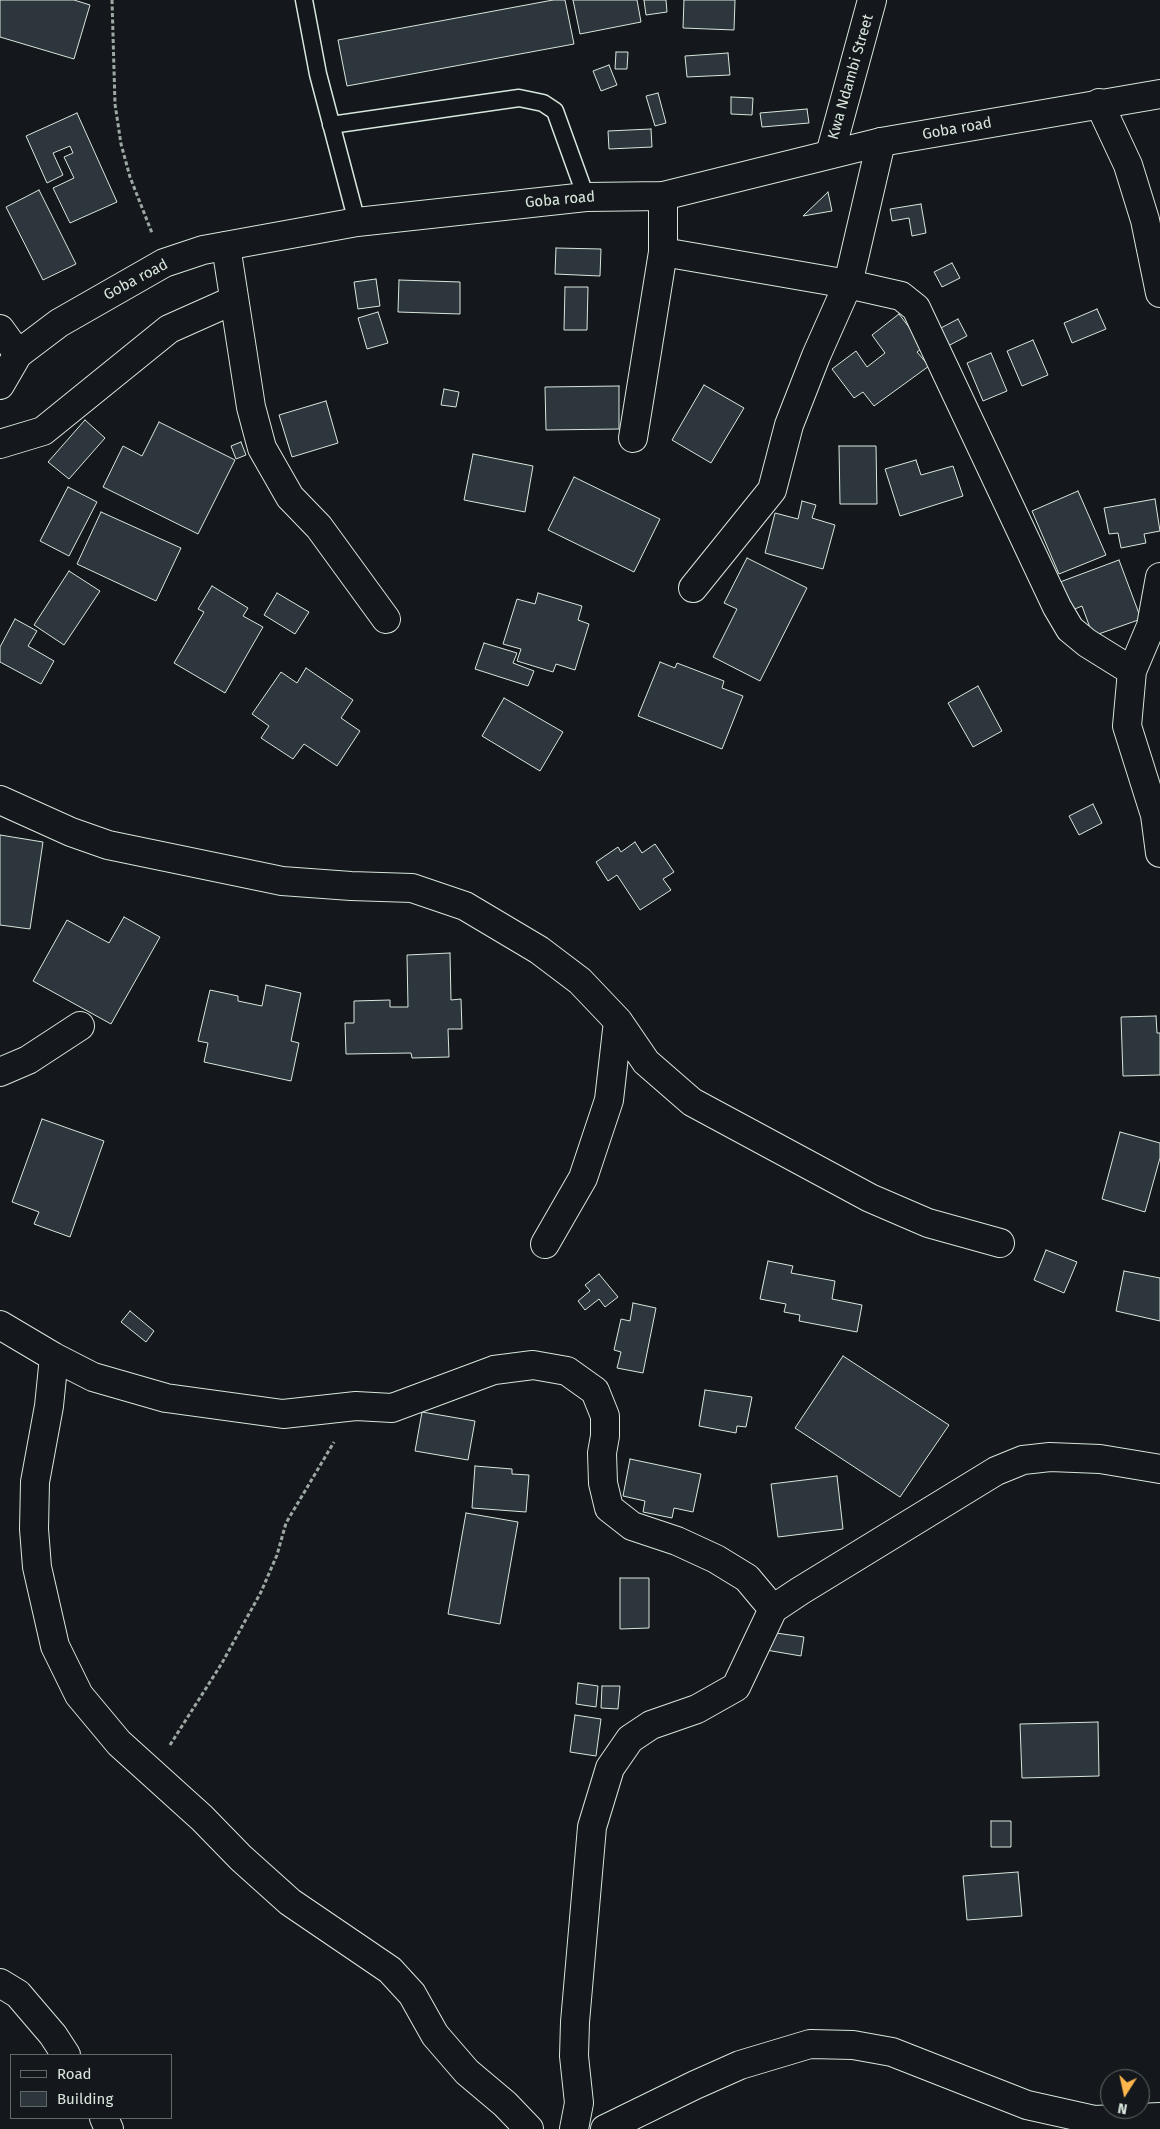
<!DOCTYPE html>
<html>
<head>
<meta charset="utf-8">
<style>
	body { margin:0 }
	#map { position:relative; width:1160px; height:2129px; overflow:hidden; background:#14181c; font-family:"Fira Sans",sans-serif }
	canvas { display:block }
	.legend { position:absolute; left:10px; top:2054px; width:162px; height:65px; box-sizing:border-box; background:#14181c; border:1px solid #626a69; margin:0; padding:6px 9px; list-style:none; font-size:15px; color:#d8e6dc }
	.legend li { display:flex; align-items:center; gap:10px; height:25px }
	.legend b { width:25px; border:1px solid #626a69 }
	.north { position:absolute; left:1100px; top:2069px; width:50px; height:50px; box-sizing:border-box; background:#14181c; border:1px solid #626a69; border-radius:50%; rotate:190deg; font-size:14px; font-weight:700; line-height:20px; text-align:center; color:#d8e6dc }
	.north::after { content:''; display:block; margin:auto; width:18px; height:22px; background:#ffb74d; clip-path:polygon(50% 0,100% 100%,50% 72%,0 100%) }
</style>
</head>
<body>
<div id="map">
<canvas width="1160" height="2129"></canvas>
<ul class="legend">
<li><b style="height:6px;background:#14181c"></b>Road</li>
<li><b style="height:14px;background:#2c363c"></b>Building</li>
</ul>
<div class="north">N</div>
</div>
<script>
const ctx = document.querySelector('canvas').getContext('2d');
ctx.lineJoin = 'round';
function paint(path, color) { ctx.fillStyle = color; ctx.fill(path, 'evenodd'); }
const poly = rows => new Path2D(rows.map(r => 'M' + r).join(''));
function stroke(path, color, width, dash) { ctx.strokeStyle = color; ctx.lineWidth = width; ctx.lineCap = dash ? 'butt' : 'round'; ctx.setLineDash(dash || []); ctx.stroke(path); }
function drawText(font, color, halo, rows, align = 'center') {
  ctx.font = font + ' "Fira Sans",sans-serif'; ctx.lineWidth = 4; ctx.setLineDash([]); ctx.textBaseline = 'middle'; ctx.strokeStyle = halo; ctx.fillStyle = color; for (const [text, x, y, turn = 0] of rows) {
    ctx.save(); ctx.translate(x, y); ctx.rotate((+turn || 0) * Math.PI / 180); ctx.textAlign = isNaN(turn) ? turn : align; if (halo) ctx.strokeText(text, 0, 0); ctx.fillText(text, 0, 0); ctx.restore();
  }
}
const building = poly([
	[0,0,74,0,90,5,74,59,0,37,0,0],
	[553,0,565,0,574,44,347,86,338,40,553,0],
	[573,0,637,0,641,22,580,34,573,0],
	[644,0,666,0,667,12,646,15,644,0],
	[684,0,735,0,734,30,683,28,684,0],
	[616,52,628,52,627,69,615,69,616,52],
	[728,53,730,75,687,77,685,56,728,53],
	[609,65,617,85,601,91,593,71,609,65],
	[658,93,666,123,655,126,646,96,658,93],
	[731,97,753,98,752,115,731,114,731,97],
	[807,109,809,123,762,127,760,113,807,109],
	[77,113,117,202,70,223,53,188,74,178,64,157,73,153,70,146,53,153,63,175,47,183,26,136,77,113],
	[651,129,652,147,609,149,608,131,651,129],
	[39,190,76,264,43,280,6,207,39,190],
	[828,192,832,211,803,216,828,192],
	[921,204,926,233,912,236,909,218,892,221,890,209,921,204],
	[556,248,601,249,600,276,555,274,556,248],
	[952,263,960,278,942,287,934,272,952,263],
	[376,279,380,306,358,309,354,282,376,279],
	[399,280,460,282,460,314,398,312,399,280],
	[565,287,588,287,587,330,564,330,565,287],
	[1097,309,1106,329,1072,343,1064,323,1097,309],
	[378,312,388,343,367,349,358,318,378,312],
	[899,314,924,347,917,352,929,366,874,406,863,392,854,398,832,369,856,351,867,367,885,353,872,335,899,314],
	[958,319,967,336,948,346,939,329,958,319],
	[1033,340,1048,375,1022,386,1007,351,1033,340],
	[991,353,1007,391,983,401,967,363,991,353],
	[704,385,744,408,711,463,672,440,704,385],
	[619,386,619,429,546,430,545,387,619,386],
	[444,389,459,392,456,407,441,405,444,389],
	[326,401,338,443,292,457,279,415,326,401],
	[85,420,105,438,69,479,48,462,85,420],
	[159,422,235,460,198,534,103,487,123,446,142,456,159,422],
	[241,442,246,455,236,459,231,446,241,442],
	[839,446,876,446,877,504,840,504,839,446],
	[473,454,533,466,525,512,464,500,473,454],
	[916,460,921,475,953,466,963,496,900,516,885,469,916,460],
	[574,477,660,519,634,572,548,530,574,477],
	[68,487,97,502,69,556,40,541,68,487],
	[1078,491,1106,555,1059,574,1032,511,1078,491],
	[1155,499,1160,531,1144,534,1146,543,1121,548,1118,533,1109,534,1104,508,1155,499],
	[802,501,816,505,812,518,835,525,823,569,765,553,775,513,798,519,802,501],
	[101,512,181,548,156,601,77,564,101,512],
	[747,558,807,588,760,681,713,657,737,609,724,603,747,558],
	[1119,560,1141,619,1093,636,1082,606,1070,611,1060,582,1119,560],
	[69,571,100,591,64,645,34,625,69,571],
	[212,586,248,608,243,616,263,627,225,693,174,663,204,612,198,609,212,586],
	[277,593,309,612,295,634,264,615,277,593],
	[538,593,582,606,578,620,589,624,575,670,556,664,553,672,517,661,521,649,503,644,517,599,535,604,538,593],
	[15,619,37,631,28,646,54,661,41,684,0,662,0,647,15,619],
	[484,643,517,653,513,663,534,671,528,686,475,669,484,643],
	[660,662,675,668,677,663,724,681,722,688,743,696,722,749,638,716,660,662],
	[306,668,353,700,341,718,360,731,337,766,304,744,293,759,261,738,269,726,252,714,281,672,297,683,306,668],
	[978,686,1002,731,973,747,948,703,978,686],
	[504,698,563,732,540,771,482,736,504,698],
	[1093,804,1102,823,1079,835,1069,816,1093,804],
	[0,835,43,842,30,929,0,925,0,835],
	[635,842,642,853,655,844,674,872,663,879,671,890,640,910,617,875,608,881,596,862,618,847,621,852,635,842],
	[124,917,160,937,111,1024,33,981,67,920,109,943,124,917],
	[450,953,451,1000,461,999,462,1029,448,1029,449,1057,412,1058,411,1053,346,1054,345,1023,354,1023,354,1001,390,1000,390,1007,408,1007,407,955,450,953],
	[266,985,301,993,291,1041,299,1043,291,1081,204,1062,208,1043,198,1041,210,990,238,996,238,1001,262,1006,266,985],
	[1156,1016,1157,1033,1160,1033,1160,1075,1123,1076,1121,1017,1156,1016],
	[42,1119,104,1141,70,1237,34,1224,39,1212,12,1202,42,1119],
	[1120,1132,1160,1143,1160,1158,1145,1212,1102,1199,1120,1132],
	[1046,1250,1077,1262,1064,1293,1034,1280,1046,1250],
	[768,1261,793,1266,791,1273,835,1281,832,1299,862,1305,857,1332,799,1321,800,1315,784,1312,786,1304,760,1299,768,1261],
	[1124,1271,1160,1278,1160,1321,1116,1311,1124,1271],
	[599,1274,618,1297,605,1307,599,1299,585,1310,578,1301,590,1291,585,1285,599,1274],
	[633,1303,656,1308,643,1373,617,1368,621,1352,614,1350,621,1319,630,1321,633,1303],
	[130,1311,154,1331,146,1342,121,1322,130,1311],
	[843,1356,949,1425,900,1497,795,1428,843,1356],
	[705,1390,752,1397,746,1427,737,1426,736,1433,699,1426,705,1390],
	[422,1412,475,1421,468,1460,415,1451,422,1412],
	[630,1459,701,1474,693,1512,674,1508,672,1518,643,1512,645,1501,623,1496,630,1459],
	[475,1466,512,1469,512,1474,529,1475,526,1512,472,1508,475,1466],
	[837,1476,843,1529,778,1537,771,1484,837,1476],
	[466,1513,518,1522,500,1624,448,1614,466,1513],
	[620,1578,649,1578,649,1628,620,1629,620,1578],
	[769,1632,804,1637,801,1656,766,1650,769,1632],
	[578,1683,598,1686,596,1707,576,1704,578,1683],
	[602,1686,620,1686,618,1709,601,1708,602,1686],
	[575,1715,601,1719,596,1756,570,1752,575,1715],
	[1098,1722,1099,1776,1022,1778,1020,1724,1098,1722],
	[991,1821,1011,1821,1011,1847,991,1847,991,1821],
	[1018,1872,1022,1916,967,1920,963,1876,1018,1872]
]);
paint(building, '#2c363c');
stroke(building, '#d8e6dc', 1);
const lane = poly([
	[304,0,318,74,357,222],
	[331,125,519,98,543,103,555,111,586,197]
]);
const street = poly([
	[1099,103,1128,165,1145,220,1160,293],
	[830,154,872,0],
	[663,196,663,252,848,284,901,296,916,308,1057,607,1070,629,1087,643,1132,671],
	[226,246,251,407,262,448,290,497,319,527,386,619],
	[0,329,18,354],
	[633,438,663,252],
	[0,444,43,431,169,329,234,300],
	[1160,577,1151,626,1132,671,1127,726,1155,815,1160,853],
	[693,588,772,490,789,425,816,356,848,284,881,142],
	[0,800,71,832,108,845,282,881,351,886,412,888,465,906,539,950,580,981,618,1021,646,1062,692,1102,870,1198,928,1223,1000,1243],
	[0,1072,28,1060,80,1026],
	[545,1244,583,1178,609,1100,618,1021],
	[0,1325,54,1357,93,1377,166,1398,283,1414,356,1406,392,1408,494,1370,533,1365,567,1371,595,1391,605,1416,605,1436,602,1453,603,1483,609,1508,632,1526,677,1541,716,1559,747,1578,773,1609],
	[54,1357,49,1406,35,1482,34,1529,37,1567,55,1646,79,1695,119,1743,202,1818,241,1858,290,1902,390,1970,412,1994,435,2035,467,2072,505,2104,529,2129],
	[0,1983,18,1994,53,2035,66,2055],
	[104,2118,109,2129],
	[574,2129,579,2103,574,2056,575,2022,592,1827,610,1768,630,1739,651,1725,697,1709,736,1687,773,1609,800,1591,996,1471,1023,1460,1050,1457,1100,1459,1160,1469],
	[605,2129,695,2085,740,2065,810,2044,853,2045,892,2052,1027,2105,1094,2120,1160,2117]
]);
const secondary = poly([
	[0,385,18,354,59,323,164,263,203,250,357,222,586,197,663,196,881,142,1160,94]
]);
stroke(lane, '#d8e6dc', 19);
stroke(street, '#d8e6dc', 30);
stroke(secondary, '#d8e6dc', 30);
stroke(poly([
	[112,0,115,104,121,144,130,177,152,233],
	[170,1745,222,1663,261,1592,277,1555,286,1523,334,1442]
]), '#9da8a2', 3, [4, 2.5]);
stroke(lane, '#14181c', 16);
stroke(street, '#14181c', 28);
stroke(secondary, '#14181c', 28);
drawText('15px', '#d8e6dc', '#14181c', [
	["Kwa Ndambi Street",851,77,-74],
	["Goba road",957,129,-10],
	["Goba road",560,200,-5],
	["Goba road",136,280,-28]
]);
</script>
</body>
</html>
